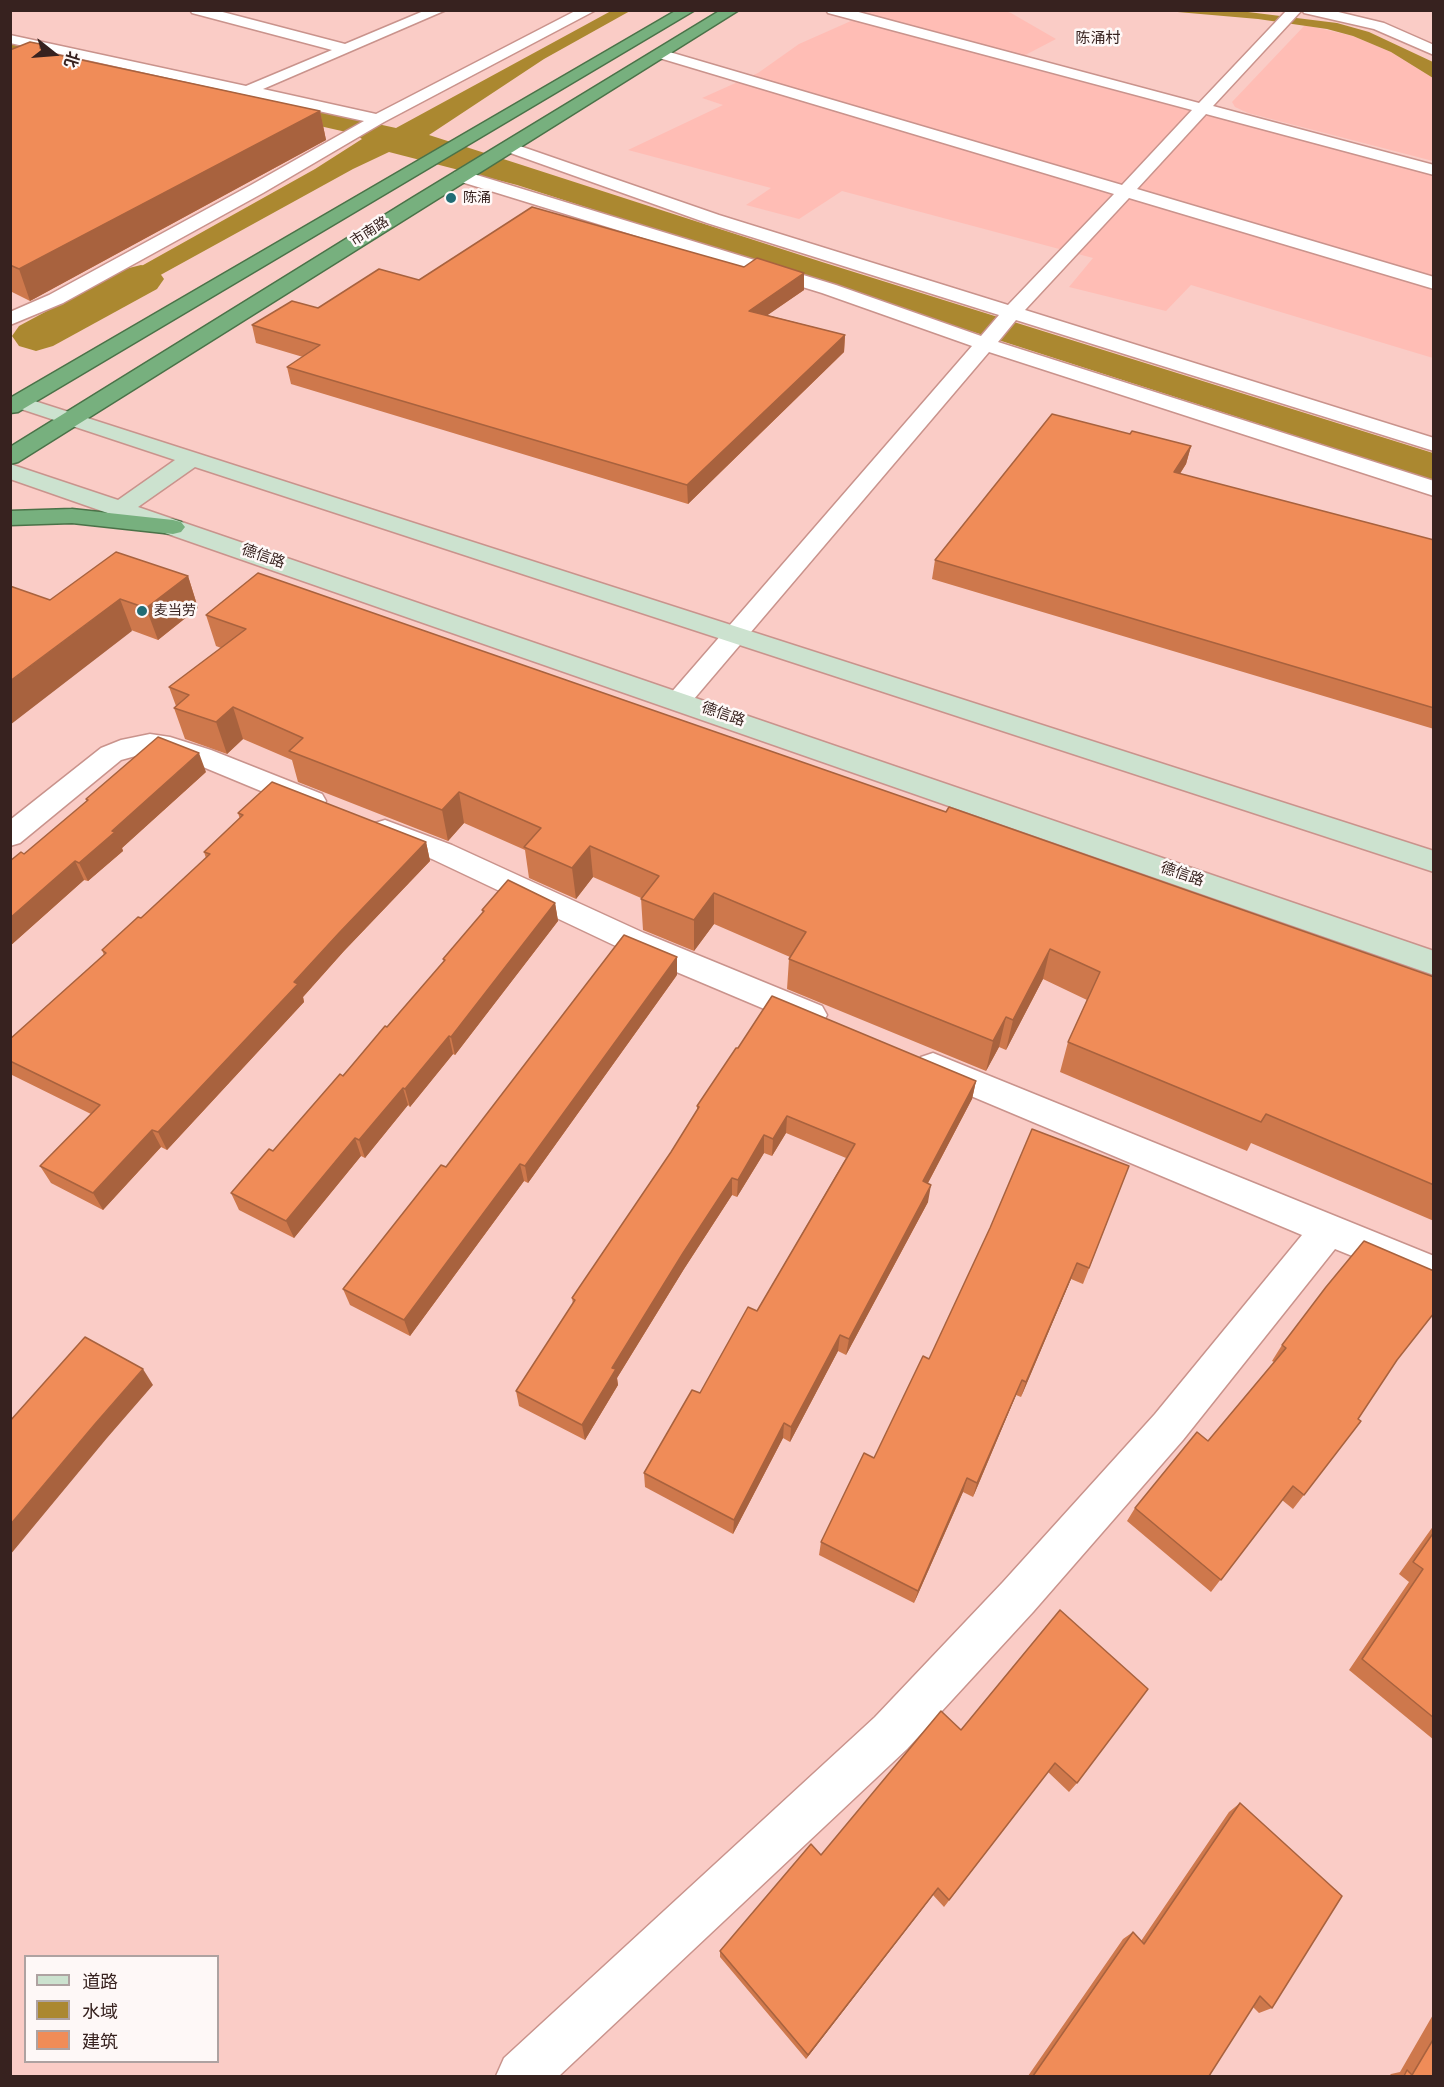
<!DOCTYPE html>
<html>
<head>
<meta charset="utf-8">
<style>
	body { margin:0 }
	#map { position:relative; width:1444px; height:2087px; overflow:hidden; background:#faccc6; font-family:"Roboto Condensed","Noto Sans SC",sans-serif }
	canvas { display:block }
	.frame { position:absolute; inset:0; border:12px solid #37221f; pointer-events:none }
	.legend { position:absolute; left:24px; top:1955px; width:195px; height:108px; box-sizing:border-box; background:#fef8f7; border:2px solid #aea2a1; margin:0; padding:8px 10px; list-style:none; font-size:18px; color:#37221f }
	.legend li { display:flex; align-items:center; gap:12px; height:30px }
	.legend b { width:30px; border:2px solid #aea2a1 }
	.north { position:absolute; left:24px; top:24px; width:60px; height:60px; -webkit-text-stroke:4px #fef8f7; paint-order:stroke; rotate:107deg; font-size:16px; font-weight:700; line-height:24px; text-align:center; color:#37221f }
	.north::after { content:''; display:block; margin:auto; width:21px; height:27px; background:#37221f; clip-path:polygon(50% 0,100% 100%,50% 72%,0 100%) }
</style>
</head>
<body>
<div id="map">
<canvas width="1444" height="2087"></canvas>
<div class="frame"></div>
<ul class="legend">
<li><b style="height:8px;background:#cce2cf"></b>道路</li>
<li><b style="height:16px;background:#ab8830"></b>水域</li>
<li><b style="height:16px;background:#f08c58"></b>建筑</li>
</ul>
<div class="north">北</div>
</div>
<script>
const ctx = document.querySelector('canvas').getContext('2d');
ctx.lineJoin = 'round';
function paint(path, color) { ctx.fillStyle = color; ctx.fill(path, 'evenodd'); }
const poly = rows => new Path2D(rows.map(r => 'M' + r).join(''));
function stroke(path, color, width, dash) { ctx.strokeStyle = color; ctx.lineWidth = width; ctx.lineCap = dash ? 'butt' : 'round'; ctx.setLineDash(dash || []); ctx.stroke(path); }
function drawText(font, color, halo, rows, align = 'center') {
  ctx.font = font + ' "Roboto Condensed","Noto Sans SC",sans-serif'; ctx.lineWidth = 5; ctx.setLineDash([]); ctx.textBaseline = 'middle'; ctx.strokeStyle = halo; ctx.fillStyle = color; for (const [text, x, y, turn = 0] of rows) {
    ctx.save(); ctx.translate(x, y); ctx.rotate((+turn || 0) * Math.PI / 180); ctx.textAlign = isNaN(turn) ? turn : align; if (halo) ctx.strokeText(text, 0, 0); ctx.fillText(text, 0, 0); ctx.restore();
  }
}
paint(poly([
	[1002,10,1011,13,1056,39,1010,63,1433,175,1433,358,1191,285,1166,311,1069,287,1093,258,842,191,799,219,746,205,771,188,628,150,723,105,702,98,758,73,799,44,869,13,860,11],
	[1305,25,1353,36,1391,52,1433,78,1433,161,1248,113,1235,107,1232,102]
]), '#ffbdb5');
paint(poly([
	[611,11,630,11,544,59,429,135,822,262,1433,453,1433,480,517,185,389,152,353,169,66,327,42,333,43,321,315,169,362,139,355,134,11,56,11,44,396,128],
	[1166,11,1240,11,1337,23,1369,32,1433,62,1433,78,1391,52,1353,36,1327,29,1258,19]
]), '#ab8830');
paint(poly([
	[141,265,157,269,164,279,157,289,53,346,36,351,19,346,12,336,19,326,125,269,141,265]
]), '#ab8830');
const minor = poly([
	[190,10,215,10,345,44,426,10,446,10,263,89,376,114,577,10,596,10,384,122,263,193,63,303,10,325,10,312,49,295,251,185,364,121,10,43,10,35,246,86,332,50,192,13,190,10],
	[826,10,851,10,1199,103,1287,10,1302,10,1213,106,1434,165,1434,175,1206,114,1137,189,1434,277,1434,289,1129,198,1025,310,1434,438,1434,451,1016,320,998,342,1434,481,1434,496,989,352,688,706,679,708,670,706,666,700,670,694,972,346,822,293,455,180,452,176,455,172,467,172,836,285,981,336,999,315,707,223,502,150,500,147,502,144,514,144,719,215,1008,305,1114,194,656,57,654,54,656,51,666,51,1122,185,1192,110,828,13,826,10],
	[1302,10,1330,10,1384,23,1434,45,1434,55,1374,29,1304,13,1302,10],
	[150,734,170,737,211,750,322,794,326,801,322,808,312,811,302,808,191,762,150,752,121,760,20,843,10,846,10,820,101,748,121,740,150,734],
	[385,820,452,845,644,933,822,1006,827,1015,822,1024,811,1027,800,1024,622,949,432,859,375,837,370,830,375,823,385,820],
	[933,1053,1434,1256,1434,1289,1335,1249,1183,1440,1033,1612,907,1749,559,2076,496,2076,504,2058,875,1717,1003,1582,1155,1414,1302,1235,921,1075,916,1066,921,1057,933,1053]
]);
const secondary = poly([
	[19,396,1434,851,1434,872,195,467,138,507,1434,951,1434,975,10,479,10,464,118,500,175,460,12,406,10,399,19,396]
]);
const trunk = poly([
	[677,10,695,10,18,412,10,413,10,398,677,10],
	[721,10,739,10,18,462,10,464,10,447,412,198,721,10],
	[72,509,173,520,181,522,185,527,181,532,173,534,72,523,10,525,10,511,72,509]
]);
stroke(minor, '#c9938c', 3);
stroke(secondary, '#c9938c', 3);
stroke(trunk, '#4a7248', 3);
paint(minor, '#fff');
paint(secondary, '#cce2cf');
paint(trunk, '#77b07e');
paint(poly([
	[40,44,41,48,49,53,320,111,326,140,30,301,10,291,10,50],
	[744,267,804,273,804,290,767,315,845,335,844,352,688,504,291,384,287,367,303,357,256,343,252,325,419,280],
	[1130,434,1191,446,1186,464,1180,474,1434,540,1434,729,932,579,935,560],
	[188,576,198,608,158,640,50,600],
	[206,615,946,812,1434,977,1434,1221,1251,1143,1247,1151,1060,1072,1068,1042,1087,1000,1043,979,1006,1050,999,1047,986,1071,787,989,789,959,790,957,714,924,694,951,643,930,641,898,593,877,576,899,529,878,525,850,464,823,448,841,298,782,292,760,243,739,227,754,185,739,174,708,176,706,169,687,221,648,216,646],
	[206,772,122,848,123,851,88,881,84,880,10,946,10,861,24,854,87,802,86,799],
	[238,813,426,842,430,861,344,951,303,997,304,1002,205,1109,167,1150,161,1147,103,1210,51,1183,40,1166,91,1114,10,1074,10,1039,104,955,102,950,141,918,206,858,204,852,240,819],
	[555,903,558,921,455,1055,453,1054,410,1107,408,1105,365,1158,361,1156,294,1238,239,1210,231,1193,273,1151,387,1027,444,962,443,959,483,913,482,910],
	[677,975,528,1183,524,1181,410,1336,350,1305,343,1289,446,1167],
	[976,1081,972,1099,928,1183,928,1202,846,1355,838,1351,790,1442,783,1438,733,1534,645,1487,644,1473,757,1311,846,1158,786,1133,772,1156,764,1153,737,1197,732,1195,684,1269,617,1378,618,1385,585,1440,519,1406,516,1391,573,1304,572,1298,671,1152,697,1111,697,1106],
	[1129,1166,1083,1284,1071,1279,1021,1397,1016,1395,973,1497,963,1492,914,1603,819,1555,821,1542,874,1458,929,1359],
	[1282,1345,1397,1360,1358,1419,1361,1421,1293,1509,1282,1500,1211,1592,1127,1521,1135,1508,1208,1441,1274,1362,1272,1361],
	[1434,1525,1434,1740,1349,1670,1409,1582,1399,1574],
	[1060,1610,1077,1783,1069,1792,1048,1772,944,1907,933,1895,806,2059,720,1957,720,1951,821,1855,961,1730],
	[1240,1803,1272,2008,1259,2013,1253,2007,1209,2076,1028,2076,1123,1939,1133,1932,1141,1941,1229,1812],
	[1434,2013,1434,2076,1389,2076,1391,2074,1400,2072]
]), '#ce784c');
paint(poly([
	[320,111,326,140,30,301,19,269],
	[804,273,804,290,749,328,749,311],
	[845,335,844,352,688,504,687,485],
	[1191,446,1186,464,1169,490,1174,472],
	[188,576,198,608,158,640,146,608],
	[120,599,132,631,10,725,10,681],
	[233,707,243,739,227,754,216,722],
	[199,753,206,772,122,848,123,851,88,881,79,863,112,831],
	[459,792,464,823,448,841,442,810],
	[426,842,430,861,344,951,303,997,304,1002,167,1150,158,1132,339,933],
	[590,846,593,877,576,899,572,868],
	[75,861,84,880,10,946,10,918],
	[714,893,714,924,694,951,694,920],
	[555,903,558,921,455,1055,451,1037],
	[1050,949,1043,979,1006,1050,1013,1020],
	[677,957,677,975,528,1183,525,1166],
	[1006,1017,999,1047,986,1071,993,1041],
	[449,1036,453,1054,410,1107,405,1089],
	[976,1081,972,1099,920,1198,923,1181],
	[403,1088,408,1105,365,1158,359,1140],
	[787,1116,786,1133,772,1156,773,1139],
	[152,1130,161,1147,103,1210,93,1193],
	[764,1135,764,1153,737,1197,738,1180],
	[355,1138,361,1156,294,1238,286,1221],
	[520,1164,524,1181,410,1336,404,1320],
	[732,1178,732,1195,684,1269,617,1378,618,1385,585,1440,582,1425,612,1368,683,1253],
	[931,1185,928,1202,846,1355,849,1339],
	[1077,1263,1071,1279,1021,1397,1026,1382],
	[840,1335,838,1351,790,1442,791,1427],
	[143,1369,153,1385,107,1438,10,1555,10,1525,95,1424],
	[1022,1380,1016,1395,973,1497,977,1483],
	[784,1423,783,1438,733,1534,734,1520],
	[967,1478,963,1492,914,1603,918,1591],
	[938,1888,933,1895,806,2059,808,2055]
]), '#a8623e');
const building = poly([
	[30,42,40,44,40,48,49,53,320,111,19,269,10,265,10,50,30,42],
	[532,207,744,267,757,258,804,273,749,311,845,335,687,485,287,367,320,345,252,325,292,301,318,308,379,269,419,280,532,207],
	[1052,414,1130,434,1132,431,1191,446,1174,472,1434,540,1434,708,935,560,1052,414],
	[116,552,188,576,146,608,120,599,10,681,10,586,50,600,116,552],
	[258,573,946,812,949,807,1434,977,1434,1185,1266,1114,1261,1122,1068,1042,1100,972,1050,949,1013,1020,1006,1017,993,1041,789,959,806,932,714,893,694,920,641,899,659,876,590,846,572,868,524,847,541,828,459,792,442,810,289,751,303,738,233,707,216,722,174,708,189,695,169,687,246,629,206,615,258,573],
	[158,737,199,753,112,831,115,832,79,863,75,861,10,918,10,861,21,852,24,854,88,800,86,799,158,737],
	[272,782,426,842,339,933,294,982,298,984,197,1091,158,1132,152,1130,93,1193,40,1166,100,1105,10,1061,10,1039,106,953,102,950,138,917,141,918,210,854,204,852,243,815,238,813,272,782],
	[508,880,555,903,451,1037,449,1036,405,1089,403,1088,359,1140,355,1138,286,1221,231,1193,269,1149,273,1151,340,1074,343,1076,385,1026,387,1027,445,960,443,959,484,911,482,910,508,880],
	[624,935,677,957,525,1166,520,1164,404,1320,343,1289,441,1165,446,1167,624,935],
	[772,996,976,1081,923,1181,931,1185,849,1339,840,1335,791,1427,784,1423,734,1520,644,1473,692,1390,700,1393,748,1307,757,1311,855,1144,787,1116,773,1139,764,1135,738,1180,732,1178,683,1253,612,1368,616,1369,582,1425,516,1391,575,1300,572,1298,671,1152,699,1107,697,1106,736,1048,738,1048,772,996],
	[1032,1129,1129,1166,1089,1268,1077,1263,1026,1382,1022,1380,977,1483,967,1478,918,1591,821,1542,864,1453,874,1458,923,1356,929,1359,990,1228,1032,1129],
	[1364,1241,1434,1271,1434,1313,1397,1360,1358,1419,1361,1421,1304,1495,1293,1486,1221,1580,1135,1508,1197,1432,1208,1441,1286,1348,1282,1345,1326,1287,1364,1241],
	[85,1337,143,1369,95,1424,10,1525,10,1421,85,1337],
	[1434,1532,1434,1718,1362,1659,1423,1569,1413,1562,1434,1532],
	[1060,1610,1148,1689,1077,1783,1055,1763,949,1900,938,1888,808,2055,720,1951,811,1844,821,1855,941,1711,961,1730,1060,1610],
	[1240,1803,1342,1896,1272,2008,1260,1996,1209,2076,1033,2076,1133,1932,1144,1944,1240,1803],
	[1434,2038,1434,2076,1404,2076,1407,2070,1412,2075,1434,2038]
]);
paint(building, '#f08c58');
stroke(building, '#a8623e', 1.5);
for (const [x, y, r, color] of [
	[451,198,6,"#216c75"],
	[142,611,6,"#216c75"]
]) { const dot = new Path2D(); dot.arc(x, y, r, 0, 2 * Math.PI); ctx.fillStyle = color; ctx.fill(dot); stroke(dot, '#fef8f7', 2); }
drawText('14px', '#37221f', '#fef8f7', [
	["陈涌",463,198],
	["麦当劳",154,611]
], 'left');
drawText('14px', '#37221f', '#fef8f7', [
	["市南路",370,232,-32]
]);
drawText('15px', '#37221f', '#fef8f7', [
	["陈涌村",1098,39]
]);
drawText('15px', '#37221f', '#fef8f7', [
	["德信路",263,557,19],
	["德信路",723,715,19],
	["德信路",1182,875,19]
]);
</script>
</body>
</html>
